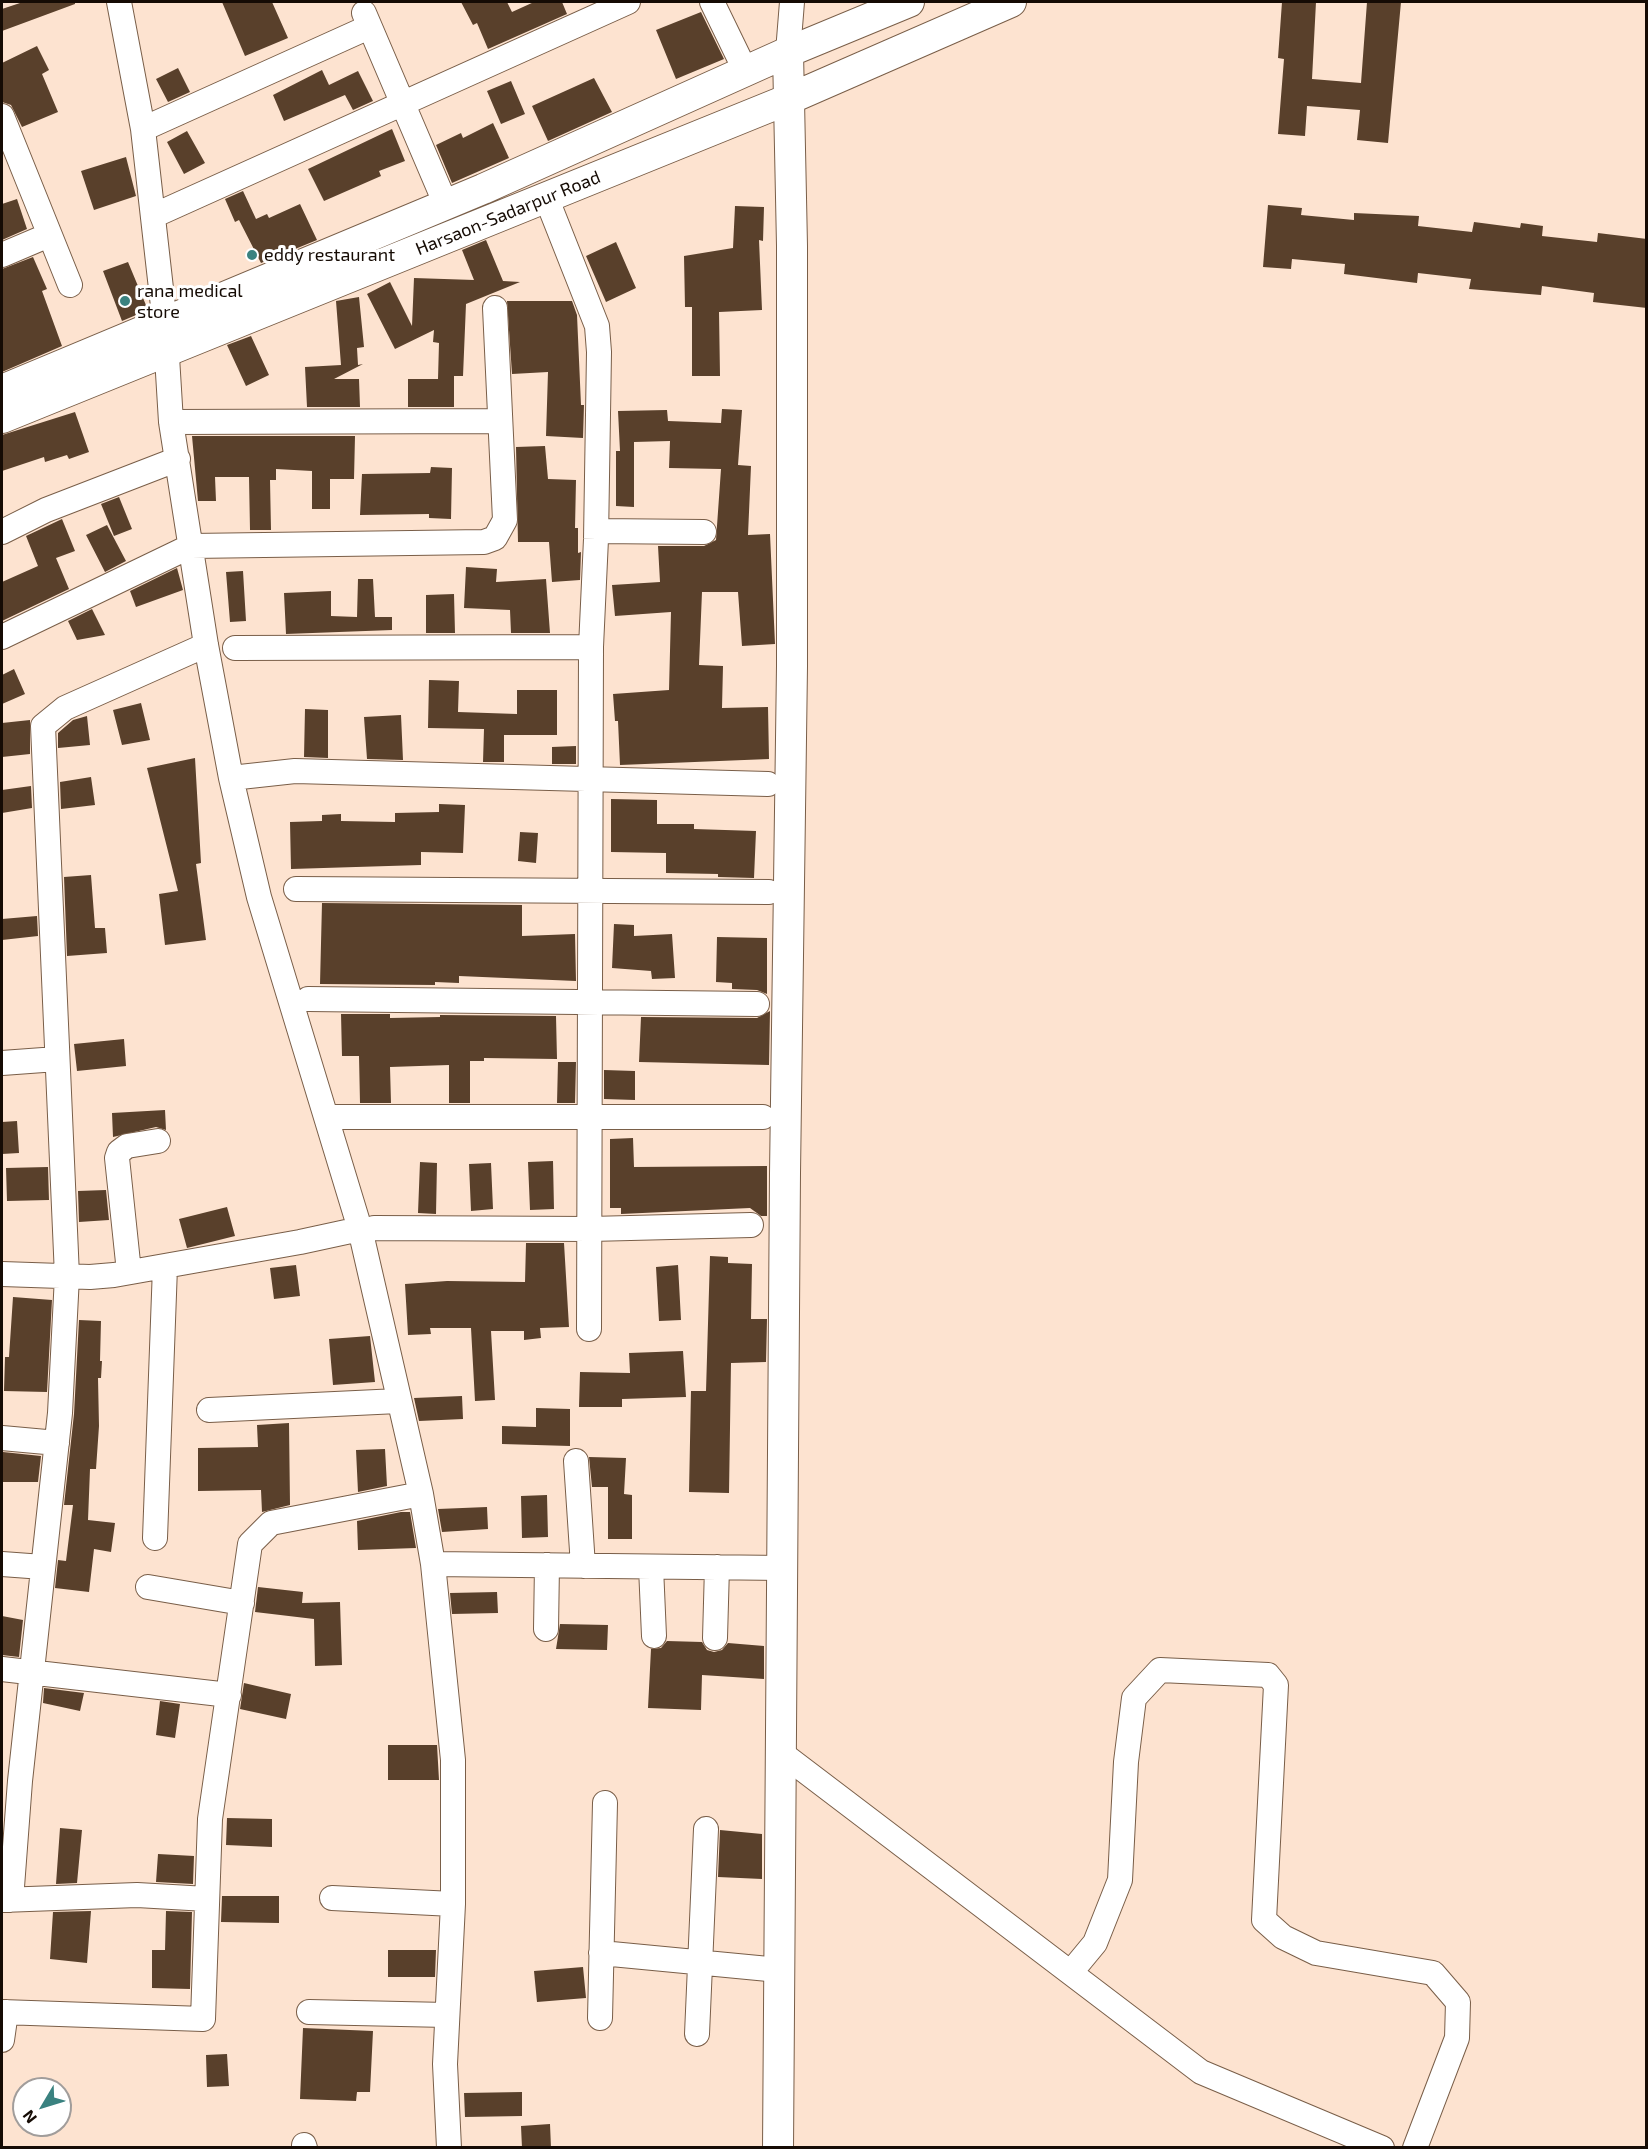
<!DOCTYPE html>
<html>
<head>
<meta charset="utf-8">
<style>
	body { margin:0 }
	#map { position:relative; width:1648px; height:2149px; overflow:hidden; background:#fde3d0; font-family:"Exo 2",sans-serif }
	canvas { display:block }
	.frame { position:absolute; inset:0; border:3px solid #150b04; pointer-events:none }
	.north { position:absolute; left:12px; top:2077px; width:60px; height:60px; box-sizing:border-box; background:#fff; border:2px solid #a19d9b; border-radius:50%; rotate:232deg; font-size:16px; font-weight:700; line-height:24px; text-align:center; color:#150b04 }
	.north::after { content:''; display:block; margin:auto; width:21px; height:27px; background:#3a8280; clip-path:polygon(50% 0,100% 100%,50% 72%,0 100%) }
</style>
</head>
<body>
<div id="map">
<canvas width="1648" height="2149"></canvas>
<div class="frame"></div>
<div class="north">N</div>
</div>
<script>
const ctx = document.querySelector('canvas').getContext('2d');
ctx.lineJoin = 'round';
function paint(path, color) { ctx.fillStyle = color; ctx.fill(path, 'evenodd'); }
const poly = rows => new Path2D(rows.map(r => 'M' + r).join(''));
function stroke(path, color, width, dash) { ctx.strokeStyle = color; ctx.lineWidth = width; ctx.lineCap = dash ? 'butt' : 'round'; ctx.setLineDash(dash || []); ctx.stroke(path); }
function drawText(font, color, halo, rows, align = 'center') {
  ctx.font = font + ' "Exo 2",sans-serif'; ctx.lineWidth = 6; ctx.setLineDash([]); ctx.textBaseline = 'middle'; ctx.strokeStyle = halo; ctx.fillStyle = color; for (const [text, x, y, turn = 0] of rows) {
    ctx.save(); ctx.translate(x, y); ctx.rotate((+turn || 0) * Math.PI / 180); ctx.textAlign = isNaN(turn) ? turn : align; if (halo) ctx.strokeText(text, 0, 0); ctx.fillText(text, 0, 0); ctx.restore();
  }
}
paint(poly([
	[23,2,75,2,75,4,2,31,2,9],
	[222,2,272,2,288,38,245,56],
	[461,2,507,2,512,12,534,2,562,2,567,14,488,49,477,23,473,25],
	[1282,2,1316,2,1312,79,1361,83,1367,2,1401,2,1388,143,1357,140,1360,110,1307,106,1305,136,1278,134,1284,59,1278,58],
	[701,12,724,59,676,79,656,30],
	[37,46,49,70,42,74,58,112,22,127,11,105,2,102,2,63],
	[178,68,190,92,168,102,156,79],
	[322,70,329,85,358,71,373,101,353,110,345,95,284,121,273,95],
	[594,78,612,112,548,141,532,106],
	[511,81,525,114,501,124,487,91],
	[493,123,509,158,452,183,436,145,461,133,463,138],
	[392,129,405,161,379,171,381,176,324,201,308,169],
	[187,131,205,163,184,174,167,142],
	[126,157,136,196,94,210,81,171],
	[243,191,256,219,267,214,269,218,300,204,317,240,261,263,239,220,235,222,225,199],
	[17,199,27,229,2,240,2,204],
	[1268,205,1302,208,1301,215,1354,220,1354,213,1419,216,1418,226,1472,232,1474,222,1520,228,1521,223,1543,226,1542,236,1597,242,1598,233,1647,239,1647,308,1593,302,1594,293,1542,286,1541,295,1469,289,1471,279,1418,273,1417,283,1344,274,1345,264,1292,259,1291,269,1263,267],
	[735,206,764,207,763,241,759,240,762,310,719,312,720,376,692,376,692,307,685,307,684,256,733,248],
	[486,240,503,281,520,282,466,304,463,376,454,376,454,407,408,407,408,379,438,379,439,343,433,342,434,330,395,349,367,294,390,282,412,326,414,278,474,280,462,250],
	[616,242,636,288,606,302,586,256],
	[33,257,47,289,42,291,62,346,2,372,2,269],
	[128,262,148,310,122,321,103,271],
	[359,297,364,347,357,348,358,365,363,364,334,379,359,379,360,407,307,407,305,367,341,365,336,301],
	[507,301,572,301,577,315,581,405,584,405,583,438,546,436,548,372,512,374],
	[251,336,269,375,246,386,227,345],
	[722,409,742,410,738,465,751,466,748,535,770,534,775,644,742,646,738,592,702,592,699,665,723,666,722,708,768,707,769,759,620,765,618,721,615,721,613,694,669,690,671,612,615,616,612,585,660,582,658,546,704,546,716,540,721,469,669,468,670,441,634,442,634,507,616,506,616,451,620,451,618,411,667,410,668,421,721,423],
	[75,412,89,452,69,459,67,455,45,462,44,457,2,471,2,435],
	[192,436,355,436,354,479,330,479,330,509,312,509,312,471,276,469,276,480,270,480,271,530,250,530,249,477,215,477,216,501,198,501],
	[545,446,548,479,576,480,575,528,578,528,578,553,581,552,580,580,552,582,549,542,518,542,516,447],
	[431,467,452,468,451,519,429,518,429,514,360,515,362,474,430,473],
	[119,497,132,529,114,536,101,504],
	[62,519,75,551,56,558,69,589,2,621,2,582,38,566,26,536],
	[107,525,126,561,105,572,86,535],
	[466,567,497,569,496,582,546,579,550,633,511,633,510,610,464,608],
	[177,568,183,590,136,607,130,591],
	[243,571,246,621,230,622,226,572],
	[358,579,373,579,375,617,392,617,392,630,286,634,284,593,331,591,331,616,357,617],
	[454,594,455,633,426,633,426,595],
	[92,609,105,635,77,640,68,621],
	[14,669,25,694,2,704,2,675],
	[429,680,459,681,458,712,517,714,517,690,557,690,557,735,504,735,504,762,483,762,484,729,428,728],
	[141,703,150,740,122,745,113,710],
	[305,709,328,710,328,758,304,757],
	[401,715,403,760,367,759,364,717],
	[87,716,90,745,58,748,58,733,73,720],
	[30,720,30,754,2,757,2,723],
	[576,746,576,764,552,764,552,747],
	[195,758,201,863,196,864,206,940,165,945,159,894,178,891,147,768],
	[91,777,95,805,61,809,60,782],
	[31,786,32,808,2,813,2,790],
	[611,799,657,800,657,824,694,824,694,829,756,831,754,878,718,877,718,874,666,873,666,853,611,852],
	[439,804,465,805,463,853,421,852,421,865,291,869,290,822,322,821,322,815,341,814,341,821,395,822,395,813,439,812],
	[520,832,538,833,536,863,518,861],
	[91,875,95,928,105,928,107,953,67,956,64,877],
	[322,903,522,905,522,936,575,934,576,981,459,976,459,983,435,982,435,985,320,984],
	[37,916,38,936,2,940,2,919],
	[614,924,634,925,634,936,672,934,675,978,652,979,651,971,612,968],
	[717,937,767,938,767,994,757,990,732,989,732,983,716,982],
	[770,1011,769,1065,639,1062,641,1017,757,1018],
	[341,1014,390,1014,390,1018,440,1017,440,1015,556,1016,557,1059,484,1058,484,1061,470,1061,470,1103,449,1103,449,1065,390,1067,391,1103,360,1103,359,1056,342,1056],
	[124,1039,126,1066,77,1071,74,1044],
	[558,1062,576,1062,575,1103,557,1103],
	[604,1070,635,1071,635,1100,604,1099],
	[165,1110,166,1130,156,1127,113,1137,112,1113],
	[17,1121,19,1153,2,1154,2,1122],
	[633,1138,634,1167,767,1166,767,1216,761,1216,750,1208,621,1214,621,1208,610,1208,610,1139],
	[553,1161,554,1209,530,1210,528,1162],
	[420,1162,437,1163,436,1214,418,1213],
	[491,1163,493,1209,471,1211,469,1164],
	[48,1167,49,1200,7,1201,6,1168],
	[106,1190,109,1220,79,1222,78,1191],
	[227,1207,235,1236,187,1248,179,1219],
	[526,1243,564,1243,569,1327,540,1328,541,1338,524,1340,524,1331,491,1331,495,1400,475,1401,471,1328,430,1328,431,1334,408,1335,405,1284,447,1281,525,1282],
	[710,1256,728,1257,728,1263,752,1264,751,1319,767,1319,766,1362,731,1363,729,1493,689,1492,691,1391,706,1391],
	[296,1265,300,1296,274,1299,270,1268],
	[678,1265,681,1320,659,1321,656,1267],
	[13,1297,52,1300,47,1392,4,1391,5,1357,9,1357],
	[79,1320,101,1321,100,1361,102,1361,101,1378,98,1378,99,1426,96,1469,90,1469,88,1520,115,1523,111,1552,94,1549,89,1592,55,1588,58,1560,66,1561,73,1505,64,1505,74,1414],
	[370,1336,375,1382,333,1385,329,1339],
	[683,1351,686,1397,622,1399,622,1407,579,1407,580,1372,630,1373,629,1353],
	[462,1396,463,1419,419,1421,414,1398],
	[536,1408,570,1409,570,1446,502,1444,502,1426,536,1427],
	[289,1423,290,1505,262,1512,261,1490,198,1491,198,1448,258,1447,257,1425],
	[385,1449,387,1486,358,1492,356,1450],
	[3,1452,41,1456,38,1482,3,1482],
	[589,1457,626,1458,624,1494,632,1495,632,1539,608,1539,608,1487,592,1487],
	[547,1495,548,1537,522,1538,521,1496],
	[487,1507,488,1529,442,1532,438,1509],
	[401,1512,410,1512,416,1548,358,1550,357,1521],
	[258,1587,303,1592,302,1603,340,1602,342,1665,315,1666,314,1619,255,1612],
	[497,1592,498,1613,452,1614,450,1593],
	[2,1616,23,1620,19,1657,2,1655],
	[560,1624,608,1625,607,1650,556,1649],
	[667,1641,702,1642,707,1650,714,1652,722,1650,728,1643,764,1646,764,1679,702,1675,701,1710,648,1708,651,1649,661,1648],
	[244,1683,291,1694,286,1719,240,1709],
	[44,1688,84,1693,80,1711,43,1703],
	[160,1701,180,1704,175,1738,156,1735],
	[388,1745,437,1745,439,1780,388,1780],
	[227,1818,272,1819,272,1847,226,1845],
	[60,1828,82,1830,77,1883,56,1884],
	[720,1830,762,1834,762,1879,718,1877],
	[158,1854,194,1856,193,1884,156,1882],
	[222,1896,279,1896,279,1923,221,1922],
	[91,1911,87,1963,50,1959,53,1912],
	[166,1911,192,1912,190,1989,152,1988,152,1950,165,1950],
	[388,1950,436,1950,435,1977,388,1977],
	[583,1967,586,1998,537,2002,534,1971],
	[303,2028,373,2031,370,2092,357,2092,356,2101,300,2099],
	[227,2054,229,2086,207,2087,206,2055],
	[522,2092,522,2116,465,2117,464,2093],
	[550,2124,551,2148,522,2148,521,2126]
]), '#59402b');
const minor = poly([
	[119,2,143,129,165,324,171,422,206,645,231,778,259,897,360,1229,421,1494,433,1564,453,1760,453,1904,445,2064,449,2148],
	[712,2,746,72],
	[364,13,446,205],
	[788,52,792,2],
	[2,116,70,285],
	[143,129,369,27],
	[546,197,597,326,599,352,596,539,591,647,589,1329],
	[153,216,628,2],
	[2,255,49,235],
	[171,422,500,421],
	[597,531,704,532],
	[2,532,46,510,178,459],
	[2,637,191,546,484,542,495,538,505,520,495,308],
	[235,648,591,647],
	[231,778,295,771,768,784],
	[296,889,769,892],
	[308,999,757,1004],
	[2,1063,57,1059],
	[327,1117,763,1117],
	[374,1228,590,1229,751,1225],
	[129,1272,117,1158,119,1152,127,1146,158,1141],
	[2,1274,90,1277,114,1275,300,1242,360,1229],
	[209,1410,398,1401],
	[2,1438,57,1443],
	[576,1461,583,1566],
	[155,1538,165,1267],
	[2,1564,43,1567],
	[433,1564,783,1568],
	[651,1567,654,1636],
	[148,1587,242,1603],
	[546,1629,547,1565],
	[715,1638,717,1567],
	[2,1669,229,1695],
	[780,1752,1201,2072,1382,2148],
	[332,1898,453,1904],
	[2,1900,137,1895,207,1899],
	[11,1900,20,1781,60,1413,67,1276,43,726,65,708,206,645],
	[601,1953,779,1970],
	[1071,1972,1095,1943,1120,1880,1126,1762,1134,1698,1160,1670,1268,1675,1276,1685,1264,1920,1283,1937,1316,1953,1433,1973,1458,2002,1457,2038,1415,2148],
	[2,2012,203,2019,210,1819,250,1544,271,1523,421,1494],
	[309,2012,447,2015],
	[600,2018,605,1803],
	[697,2034,706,1829],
	[2,2040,6,2012],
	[304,2145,305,2148]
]);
const tertiary = poly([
	[2,390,483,189,788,52,909,2],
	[2,418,789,99,1011,2],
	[778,2148,785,1173,792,666,792,246,788,52]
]);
stroke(minor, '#795e48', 26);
stroke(tertiary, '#795e48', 32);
stroke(minor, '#fff', 24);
stroke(tertiary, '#fff', 30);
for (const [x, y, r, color] of [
	[252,255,6,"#3a8280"],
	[125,301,6,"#3a8280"]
]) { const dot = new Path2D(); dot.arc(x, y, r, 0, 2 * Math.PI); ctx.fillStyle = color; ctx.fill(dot); stroke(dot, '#fff', 2); }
drawText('18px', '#150b04', '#fff', [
	["Harsaon-Sadarpur Road",508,213,-22]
]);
drawText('18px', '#150b04', '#fff', [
	["eddy restaurant",264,255],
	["rana medical",137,291],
	["store",137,312]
], 'left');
</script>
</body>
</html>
